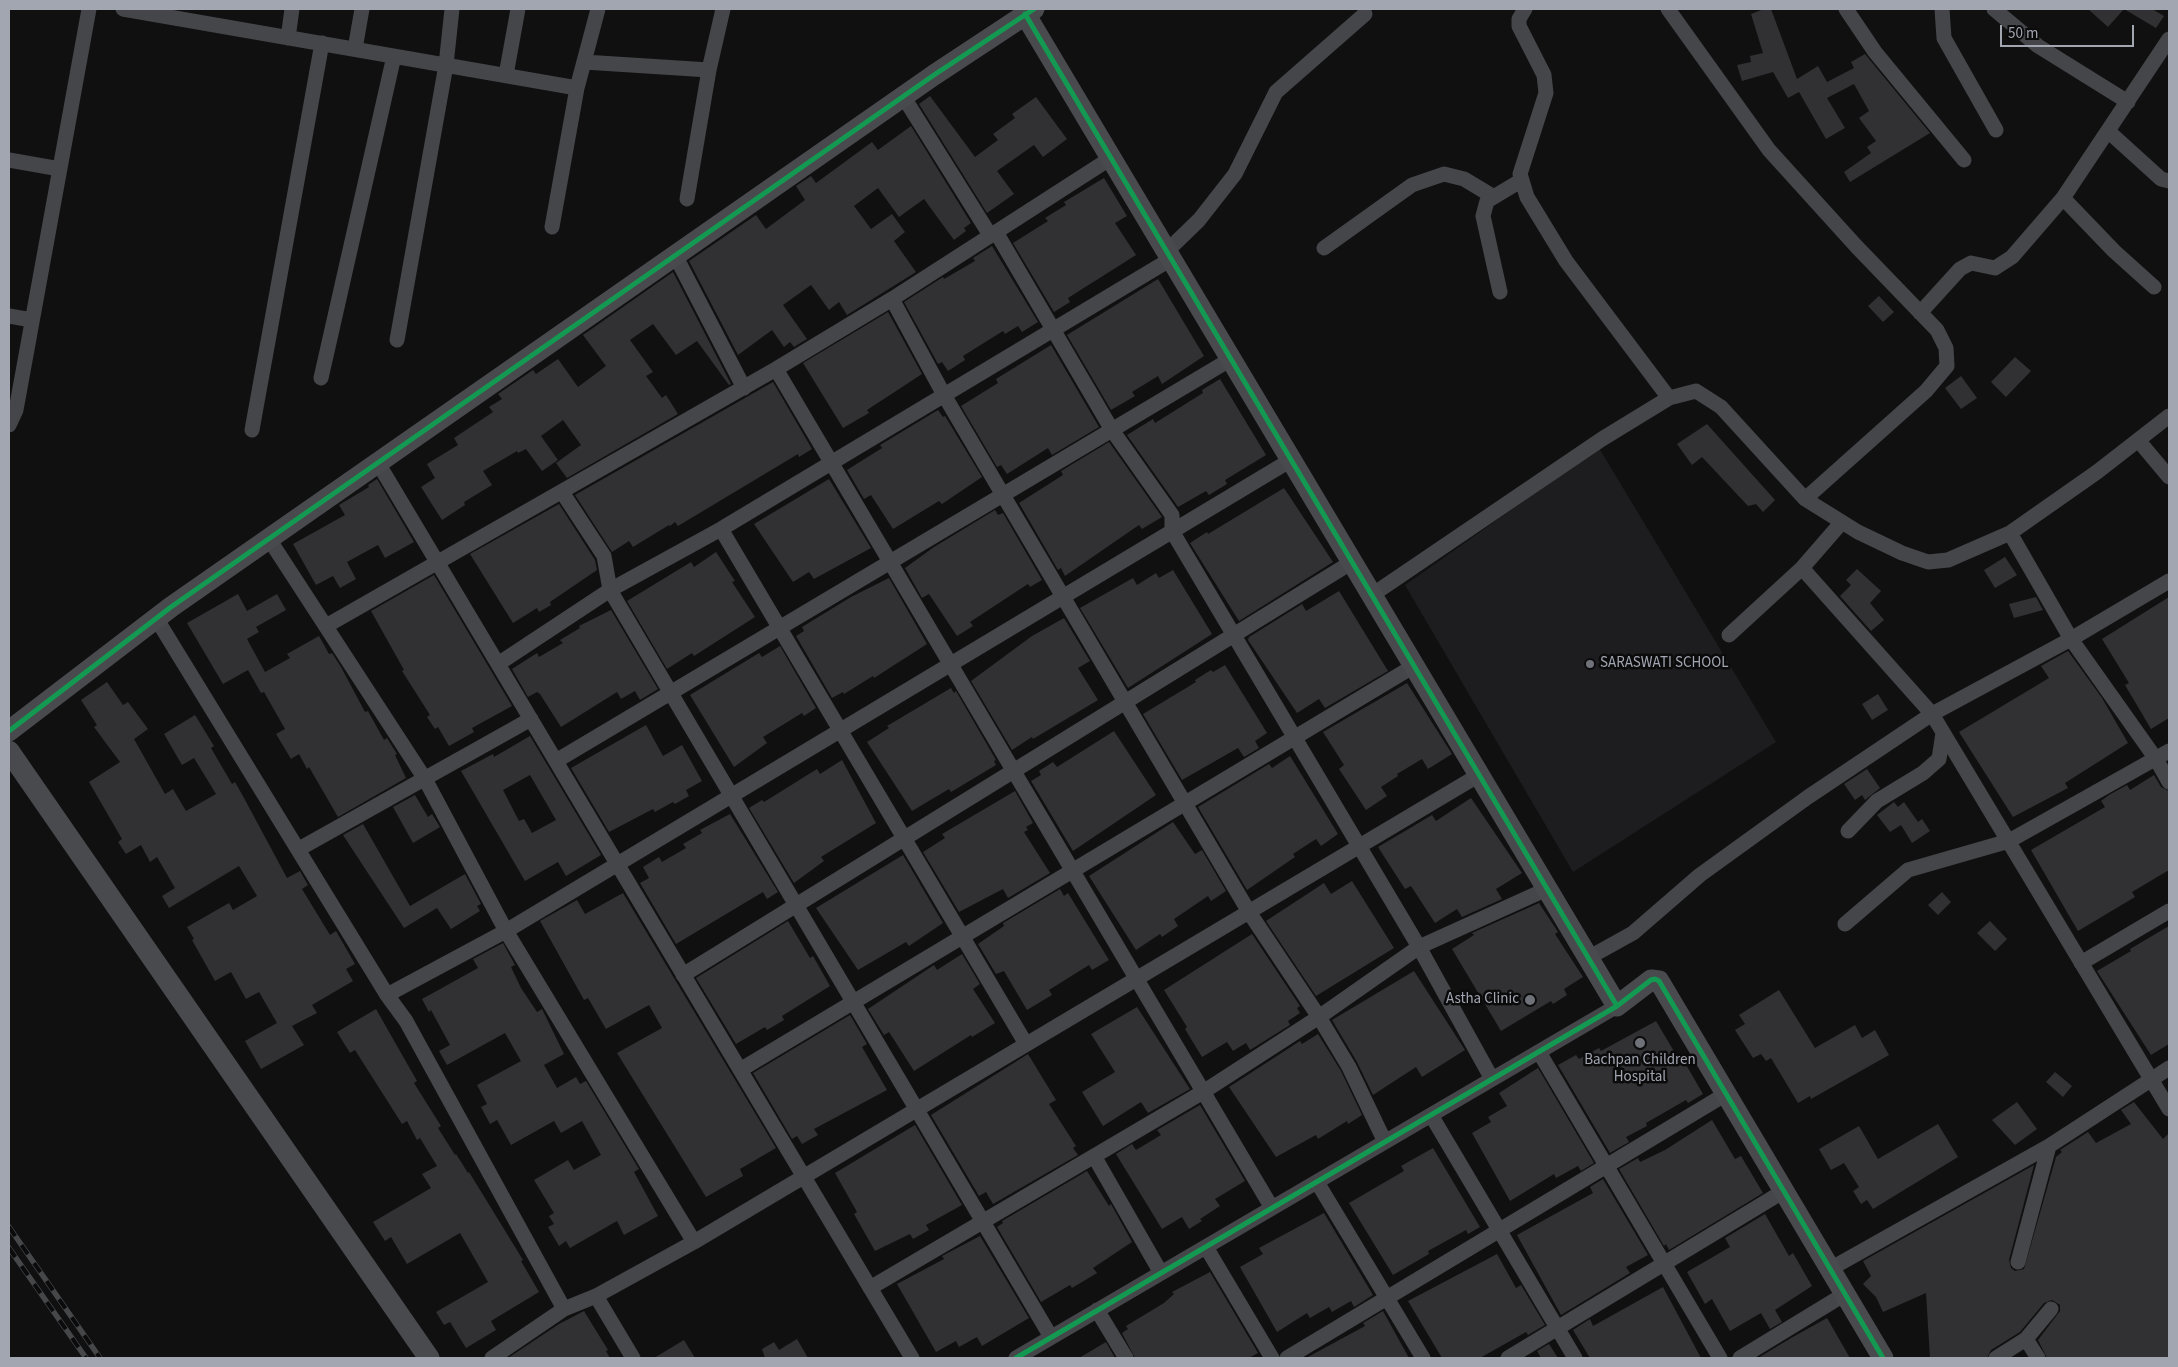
<!DOCTYPE html>
<html>
<head>
<meta charset="utf-8">
<style>
	body { margin:0 }
	#map { position:relative; width:2178px; height:1367px; overflow:hidden; background:#101011; font-family:"Source Sans 3",sans-serif }
	canvas { display:block }
	.frame { position:absolute; inset:0; border:10px solid #a2a6b1; pointer-events:none }
	.scale { position:absolute; left:2000px; top:25px; width:134px; height:22px; box-sizing:border-box; border:2px solid #a2a6b1; border-top:0; padding-left:6px; font-size:15px; line-height:18px; white-space:nowrap; color:#a2a6b1; -webkit-text-stroke:4px #0b0b0c; paint-order:stroke }
</style>
</head>
<body>
<div id="map">
<canvas width="2178" height="1367"></canvas>
<div class="frame"></div>
<div class="scale">50 m</div>
</div>
<script>
const ctx = document.querySelector('canvas').getContext('2d');
ctx.lineJoin = 'round';
function paint(path, color) { ctx.fillStyle = color; ctx.fill(path, 'evenodd'); }
const poly = rows => new Path2D(rows.map(r => 'M' + r).join(''));
function stroke(path, color, width, dash) { ctx.strokeStyle = color; ctx.lineWidth = width; ctx.lineCap = dash ? 'butt' : 'round'; ctx.setLineDash(dash || []); ctx.stroke(path); }
function drawText(font, color, halo, rows, align = 'center') {
  ctx.font = font + ' "Source Sans 3",sans-serif'; ctx.lineWidth = 5; ctx.setLineDash([]); ctx.textBaseline = 'middle'; ctx.strokeStyle = halo; ctx.fillStyle = color; for (const [text, x, y, turn = 0] of rows) {
    ctx.save(); ctx.translate(x, y); ctx.rotate((+turn || 0) * Math.PI / 180); ctx.textAlign = isNaN(turn) ? turn : align; if (halo) ctx.strokeText(text, 0, 0); ctx.fillText(text, 0, 0); ctx.restore();
  }
}
paint(poly([
	[1599,448,1776,742,1573,872,1405,585]
]), '#1d1d1f');
paint(poly([
	[1764,9,1771,9,1797,79,1818,66,1827,82,1854,68,1851,62,1865,54,1930,133,1850,182,1844,172,1871,153,1867,147,1876,141,1859,118,1869,111,1854,84,1827,98,1845,128,1826,139,1799,92,1788,98,1773,72,1742,81,1737,65,1751,62,1750,56,1763,53,1751,14],
	[2088,9,2152,9,2164,16,2156,28,2124,9,2108,27],
	[930,96,975,157,998,140,993,134,1015,118,1012,114,1036,97,1067,139,1043,157,1034,145,997,171,1014,194,987,213,919,104],
	[911,126,971,223,964,228,966,231,954,240,924,199,899,217,878,188,854,206,871,229,892,214,905,232,894,241,916,272,847,315,839,302,829,310,811,285,783,305,807,339,794,347,790,342,784,347,772,330,738,355,689,261,756,215,766,229,805,200,796,186,811,176,816,183,872,142,878,150],
	[1104,178,1127,216,1115,223,1136,255,1068,298,1070,302,1054,312,1013,243,1048,221,1045,218,1066,205,1064,202],
	[992,246,1038,322,1022,332,1018,326,1005,334,1003,331,963,356,965,360,948,371,942,362,938,364,904,302,943,277,944,279,975,261,973,258],
	[673,272,731,384,729,385,697,341,676,355,653,324,630,340,653,372,646,376,662,398,666,395,678,414,567,478,556,463,581,445,563,420,541,436,558,460,542,471,526,449,518,453,517,451,483,471,492,485,464,502,465,505,442,520,421,487,435,478,427,464,458,445,454,438,493,412,489,407,502,399,498,394,533,370,536,374,558,359,578,387,606,366,583,335],
	[1158,279,1204,356,1162,384,1158,376,1132,392,1135,396,1111,410,1067,335],
	[1879,296,1894,312,1883,322,1868,306],
	[888,312,922,374,867,410,869,413,843,428,803,363],
	[1051,345,1099,427,1052,455,1048,448,1007,474,1001,465,997,467,961,406,998,383,996,379],
	[2015,357,2031,371,2006,397,1991,382],
	[1961,376,1977,398,1961,409,1945,388],
	[1220,379,1266,455,1225,480,1227,484,1209,495,1206,491,1178,507,1127,435,1153,419,1155,423,1203,393,1202,390],
	[773,382,812,449,799,457,798,454,678,526,675,522,670,526,669,525,633,547,629,541,612,552,575,495],
	[938,410,943,417,945,416,982,477,942,504,939,501,893,529,871,495,864,499,847,470,882,448,880,445],
	[1707,424,1775,500,1763,512,1756,504,1748,506,1702,457,1692,465,1677,444],
	[1109,442,1162,517,1142,529,1139,525,1065,576,1061,568,1058,570,1019,503,1063,475,1061,471],
	[377,479,414,542,385,558,378,545,347,562,356,579,340,588,333,576,316,585,293,544,345,515,339,505,369,487,368,485],
	[829,479,871,548,814,579,809,572,793,582,754,524],
	[1284,488,1333,562,1239,621,1190,543,1207,532,1208,534],
	[559,504,595,560,597,570,550,602,551,605,539,612,537,608,513,623,470,554],
	[995,510,998,515,1003,513,1042,580,1030,587,1028,584,970,622,973,626,957,636,929,594,922,598,905,568,934,547],
	[716,552,735,581,732,582,755,617,694,656,692,653,667,669,627,601,691,562,694,567],
	[2005,557,2017,575,1995,588,1984,570],
	[1857,569,1881,591,1870,603,1884,620,1871,631,1840,596,1851,585,1846,580],
	[1173,570,1212,634,1128,688,1080,608,1133,578,1137,585,1156,573,1159,578],
	[434,575,512,706,472,728,474,732,449,746,438,727,435,729,427,717,430,715,402,671,404,670,371,611],
	[889,578,927,644,874,678,873,676,844,694,843,692,832,698,796,636,804,631,802,627,851,597],
	[1339,591,1388,671,1325,708,1319,699,1297,713,1248,640,1249,637,1302,604,1306,611],
	[238,594,247,611,277,594,286,610,256,627,259,632,247,639,265,672,290,658,287,654,319,636,329,654,332,653,341,667,365,712,368,711,384,740,387,738,397,754,395,755,406,778,338,817,309,767,307,769,299,754,291,759,276,734,285,729,264,692,261,693,248,670,223,684,187,623],
	[2036,597,2043,610,2014,618,2009,604],
	[2169,597,2169,718,2151,729,2125,685,2129,683,2102,639],
	[611,610,658,689,640,700,635,691,621,699,617,692,561,727,540,694,537,692,528,697,512,669,537,653,539,657,563,643,560,640,580,628,579,626],
	[1064,618,1090,661,1078,668,1098,700,1033,739,1032,737,1012,750,971,681,1032,636],
	[780,646,816,708,804,716,802,713,763,737,767,743,734,767,690,695,759,653,762,657],
	[2068,651,2102,698,2128,743,2065,783,2068,788,2013,817,1959,732,2049,678,2041,666],
	[1225,665,1267,733,1255,741,1259,748,1244,757,1238,748,1182,780,1143,714,1196,682,1195,680,1211,670,1213,672],
	[107,682,123,705,128,702,148,729,134,739,165,794,173,789,186,811,216,794,194,758,182,765,164,734,195,715,214,746,211,748,232,784,235,782,244,798,287,878,300,871,308,885,302,889,330,935,336,931,355,964,346,969,353,981,312,1005,317,1013,292,1026,304,1045,261,1069,245,1041,277,1023,259,992,246,999,231,972,215,981,192,940,194,939,187,927,229,903,233,910,257,896,239,866,169,908,162,896,175,888,157,857,150,862,141,845,126,854,118,842,122,839,89,782,120,762,94,727,97,725,81,700],
	[1407,683,1452,754,1428,769,1422,759,1397,774,1398,776,1381,787,1387,796,1366,810,1339,769,1344,765,1323,732],
	[951,688,954,693,956,691,996,760,994,761,996,765,951,792,949,789,912,811,867,742,889,728,887,726],
	[1878,694,1888,710,1872,720,1862,704],
	[646,725,663,756,682,745,702,781,686,790,689,796,675,804,673,802,655,812,653,809,609,832,571,768],
	[1114,731,1156,795,1073,851,1031,781,1041,775,1039,771,1053,762,1057,767],
	[530,736,601,855,566,876,558,862,525,881,461,771,493,754,494,757],
	[530,775,556,820,532,833,524,819,519,821,503,790],
	[1290,756,1338,834,1321,846,1316,839,1293,854,1295,857,1247,890,1198,807,1269,764,1272,768],
	[842,760,876,823,821,857,824,861,794,883,749,808,762,800,764,802,817,769,820,774],
	[1867,769,1880,788,1865,800,1862,795,1855,800,1844,784],
	[2154,775,2161,787,2169,791,2169,870,2132,892,2135,897,2078,931,2031,850,2105,807,2101,801,2109,795,2127,785,2130,790],
	[1015,791,1033,823,1026,827,1028,830,1024,832,1050,873,1008,898,1003,889,959,912,923,852,945,838,942,834],
	[415,795,428,817,432,814,440,827,413,843,393,807],
	[1471,798,1522,873,1496,889,1502,899,1462,917,1457,909,1435,923,1411,886,1405,889,1378,847,1432,815,1436,821],
	[1894,802,1898,807,1904,802,1918,822,1922,819,1930,831,1912,843,1901,825,1890,832,1877,815],
	[730,814,778,892,767,899,763,892,676,944,640,883,649,878,643,867,659,857,662,862,686,848,683,844,702,833,700,830],
	[1173,822,1195,854,1202,850,1226,891,1211,901,1208,896,1174,919,1178,926,1162,937,1160,934,1136,950,1089,876],
	[363,824,410,906,465,874,481,904,477,906,480,911,451,929,437,908,404,928,343,835],
	[903,855,943,923,909,946,906,942,858,970,816,908],
	[1352,881,1394,948,1316,996,1266,921,1324,883,1331,894],
	[1060,889,1064,896,1068,893,1109,960,1092,970,1089,965,1049,990,1052,995,1027,1010,1004,971,996,974,978,944,1004,926,1003,923],
	[1942,892,1951,902,1938,915,1928,905],
	[623,893,776,1148,740,1169,743,1176,706,1197,617,1053,662,1028,649,1005,606,1029,588,998,584,1000,540,921,577,900,585,914],
	[1539,903,1558,932,1555,934,1583,977,1564,989,1567,995,1553,1004,1551,1001,1501,1031,1452,949,1474,935,1472,933],
	[788,921,810,958,813,956,830,986,782,1016,784,1020,767,1030,765,1027,736,1044,696,978],
	[1990,921,2007,939,1995,951,1977,933],
	[2169,926,2169,1044,2151,1055,2097,971,2131,951,2130,949],
	[1252,934,1300,1006,1297,1008,1300,1013,1288,1021,1290,1025,1250,1050,1246,1043,1233,1051,1227,1042,1202,1057,1185,1029,1187,1027,1164,990],
	[503,943,515,965,511,967,521,988,537,1012,542,1009,564,1054,544,1065,557,1088,576,1077,580,1084,586,1081,639,1169,634,1172,658,1216,624,1235,617,1221,570,1248,566,1241,559,1246,548,1227,554,1224,549,1216,554,1213,534,1180,568,1160,574,1170,601,1155,582,1121,561,1133,554,1121,511,1145,497,1120,490,1124,481,1107,487,1104,477,1085,521,1061,505,1033,447,1065,439,1051,450,1045,431,1010,429,1012,422,999,478,968,473,959],
	[962,954,980,984,973,989,995,1023,972,1037,971,1035,914,1071,889,1032,884,1035,868,1009,934,965,937,970],
	[1414,971,1465,1050,1422,1077,1416,1067,1373,1095,1357,1062,1332,1020],
	[1779,990,1815,1048,1855,1025,1862,1038,1875,1030,1889,1055,1811,1099,1810,1096,1798,1103,1771,1058,1766,1061,1761,1054,1753,1058,1735,1030,1745,1024,1739,1015],
	[1137,1007,1190,1089,1148,1113,1141,1102,1103,1126,1082,1092,1115,1072,1091,1034],
	[376,1009,417,1081,414,1083,441,1126,438,1128,455,1155,456,1154,468,1173,469,1172,523,1260,521,1261,539,1292,491,1321,496,1330,466,1348,450,1322,444,1325,436,1312,488,1282,460,1233,407,1264,391,1237,385,1241,373,1222,431,1188,422,1174,437,1166,420,1138,417,1140,407,1121,402,1124,355,1050,350,1053,337,1032],
	[850,1015,867,1044,862,1047,887,1090,814,1129,818,1135,802,1144,797,1136,792,1139,753,1073],
	[1656,1021,1678,1058,1681,1056,1703,1094,1688,1103,1686,1100,1646,1123,1647,1126,1626,1137,1629,1142,1610,1153,1558,1065,1576,1055,1579,1059,1599,1048,1601,1051],
	[1318,1034,1341,1071,1362,1115,1348,1124,1347,1121,1318,1139,1316,1135,1276,1157,1229,1087,1300,1041,1302,1044],
	[1028,1054,1056,1100,1049,1104,1076,1146,1073,1148,1078,1155,993,1204,986,1192,979,1196,931,1115],
	[1538,1068,1594,1163,1581,1171,1578,1166,1556,1178,1554,1174,1510,1201,1472,1133,1491,1122,1488,1117,1507,1106,1499,1093],
	[2055,1072,2072,1086,2063,1097,2046,1082],
	[2017,1102,2037,1129,2015,1145,1992,1120],
	[2134,1102,2163,1139,2169,1133,2169,1358,2047,1358,2038,1340,2060,1311,2060,1305,2052,1300,2044,1303,2020,1332,1991,1350,1987,1358,1930,1358,1926,1293,1883,1312,1876,1297,1863,1284,1871,1276,1863,1261,2034,1165,2009,1260,2011,1268,2015,1271,2024,1269,2056,1157,2062,1152,2060,1150,2088,1132,2096,1143,2131,1124,2121,1110],
	[1200,1105,1245,1181,1215,1199,1220,1206,1200,1219,1202,1221,1189,1229,1182,1217,1162,1229,1116,1154,1132,1144,1136,1150,1161,1135,1157,1130],
	[1712,1120,1735,1159,1741,1156,1763,1193,1669,1250,1666,1244,1664,1246,1619,1169,1638,1158,1640,1162,1665,1150],
	[1938,1124,1958,1157,1873,1209,1867,1200,1861,1204,1853,1191,1859,1187,1844,1163,1831,1170,1819,1149,1859,1126,1878,1159],
	[915,1125,962,1205,926,1225,929,1230,913,1239,910,1234,875,1251,854,1214,857,1212,835,1173],
	[1433,1148,1480,1227,1468,1234,1466,1230,1428,1251,1429,1254,1393,1275,1349,1203,1404,1171,1401,1166],
	[1087,1171,1109,1206,1111,1204,1132,1242,1093,1268,1097,1273,1072,1288,1070,1285,1041,1302,997,1227,1003,1223,1002,1221],
	[1603,1179,1648,1255,1626,1267,1630,1273,1561,1315,1517,1235,1593,1193,1590,1187],
	[1324,1213,1373,1295,1354,1307,1351,1301,1332,1312,1329,1307,1310,1318,1307,1313,1277,1332,1240,1267,1263,1254,1259,1248],
	[1765,1214,1789,1256,1793,1253,1812,1286,1775,1310,1782,1322,1770,1329,1761,1313,1730,1331,1712,1299,1705,1304,1687,1272,1730,1247,1725,1238],
	[980,1236,1029,1318,982,1346,977,1337,959,1347,956,1341,936,1352,897,1284,944,1259,942,1256],
	[1497,1254,1516,1288,1521,1285,1545,1325,1528,1335,1526,1332,1480,1358,1442,1358,1408,1301],
	[1210,1272,1258,1353,1249,1358,1135,1358,1122,1333,1128,1329,1126,1326,1164,1303,1174,1294,1172,1292],
	[1663,1287,1701,1358,1590,1358,1573,1330,1590,1319,1593,1326],
	[584,1311,608,1350,606,1351,610,1358,508,1358,559,1324],
	[1383,1311,1409,1358,1306,1358,1365,1326,1363,1323],
	[1827,1318,1850,1358,1758,1358,1791,1338],
	[797,1339,808,1358,765,1358,762,1349,774,1342,779,1350],
	[684,1340,695,1358,654,1358],
	[1106,1342,1115,1358,1079,1358],
	[1549,1344,1558,1358,1541,1358,1537,1351]
]), '#313133');
stroke(poly([
	[123,9,577,88,552,227],
	[1525,9,1519,19,1519,26,1544,75,1546,93,1520,174,1527,197,1566,261,1669,398,1696,391,1721,407,1805,499,1858,532,1902,553,1928,562,1948,560,2010,533,2097,472,2169,416],
	[1668,9,1769,150,1856,246,1937,330,1946,348,1947,366,1926,391,1805,499],
	[1846,9,1875,52,1964,160],
	[1942,9,1944,38,1996,130],
	[1994,9,2038,46,2128,102],
	[288,38,292,9],
	[355,49,362,9],
	[584,62,709,70],
	[506,75,518,9],
	[577,88,598,9],
	[903,96,990,235],
	[2108,131,2161,179,2169,181],
	[9,160,60,169],
	[2063,198,2114,251,2154,287],
	[687,199,709,70,723,9],
	[996,232,1112,430,1172,515,1172,531,1419,947,1492,1079],
	[1324,248,1412,185,1444,174,1464,179,1494,197],
	[1167,251,1199,220,1235,174,1276,92,1365,14],
	[675,255,744,388],
	[1500,292,1483,216,1487,201,1522,180],
	[892,299,944,395,1249,912,1319,1017,1349,1067,1385,1142],
	[1920,313,1960,269,1971,263,1995,268,2012,257,2063,198,2169,39],
	[9,316,32,320],
	[397,340,446,65,452,9],
	[776,369,1272,1208],
	[321,378,394,56],
	[9,425,16,410,89,9],
	[252,430,322,43],
	[2138,440,2169,477],
	[378,463,912,1358],
	[562,492,604,556,610,590,1051,1337],
	[721,529,1026,1044],
	[2010,533,2071,639,2156,759,2169,782],
	[269,539,425,779,506,931,694,1242],
	[1802,568,1842,522],
	[2169,581,2071,639,1932,714,2169,1109],
	[1372,595,1602,439,1669,398],
	[156,618,387,995,406,1021,564,1309],
	[326,626,776,369,892,299,1111,158],
	[498,664,610,590,721,529,1171,259],
	[556,761,1231,359],
	[1848,831,1877,801,1923,773,1939,759,1943,733],
	[299,849,531,719],
	[1845,924,1908,870,2009,841,2169,751],
	[1588,958,1633,933,1700,875,1808,797,1932,714,1802,568,1729,635],
	[2081,963,2169,911],
	[683,975,1352,562],
	[387,995,506,931,1291,460],
	[1539,1052,1720,1358],
	[740,1070,1414,666],
	[1431,1115,1575,1358],
	[1094,1156,1161,1273],
	[1317,1182,1423,1358],
	[1206,1247,1272,1358],
	[2018,1262,2049,1146],
	[1830,1269,2049,1146,2169,1068],
	[870,1288,1203,1092,1319,1017,1419,947,1547,889],
	[596,1296,633,1358],
	[1097,1310,1126,1358],
	[2026,1339,2038,1358],
	[492,1358,564,1309,596,1296,694,1242,1479,775],
	[1016,1358,1617,1006],
	[1287,1358,1726,1094],
	[1508,1358,1784,1191],
	[1740,1358,1845,1294],
	[1996,1358,2026,1339,2051,1309]
]), '#454649', 15);
stroke(poly([
	[1025,14,1617,1006,1651,980,1659,981,1883,1358],
	[9,731,171,607,934,75,1034,9],
	[9,751,429,1358]
]), '#494a4d', 21);
const rail = poly([
	[9,1227,100,1358],
	[9,1248,86,1358]
]);
stroke(rail, '#454749', 5.5);
stroke(rail, '#0b0b0c', 4, [11]);
stroke(poly([
	[1025,14,1617,1006],
	[9,731,171,607,934,75,1034,9],
	[1016,1358,1617,1006,1651,980,1655,979,1659,981,1883,1358]
]), '#139951', 5);
for (const [x, y, r, color] of [
	[1590,664,5,"#6f7279"],
	[1530,1000,6,"#6f7279"],
	[1640,1043,6,"#6f7279"]
]) { const dot = new Path2D(); dot.arc(x, y, r, 0, 2 * Math.PI); ctx.fillStyle = color; ctx.fill(dot); stroke(dot, '#0b0b0c', 2); }
drawText('15px', '#a2a6b1', '#0b0b0c', [
	["SARASWATI SCHOOL",1600,664],
	["Astha Clinic",1519,1000,"right"],
	["Bachpan Children",1640,1061,"center"],
	["Hospital",1640,1078,"center"]
], 'left');
</script>
</body>
</html>
